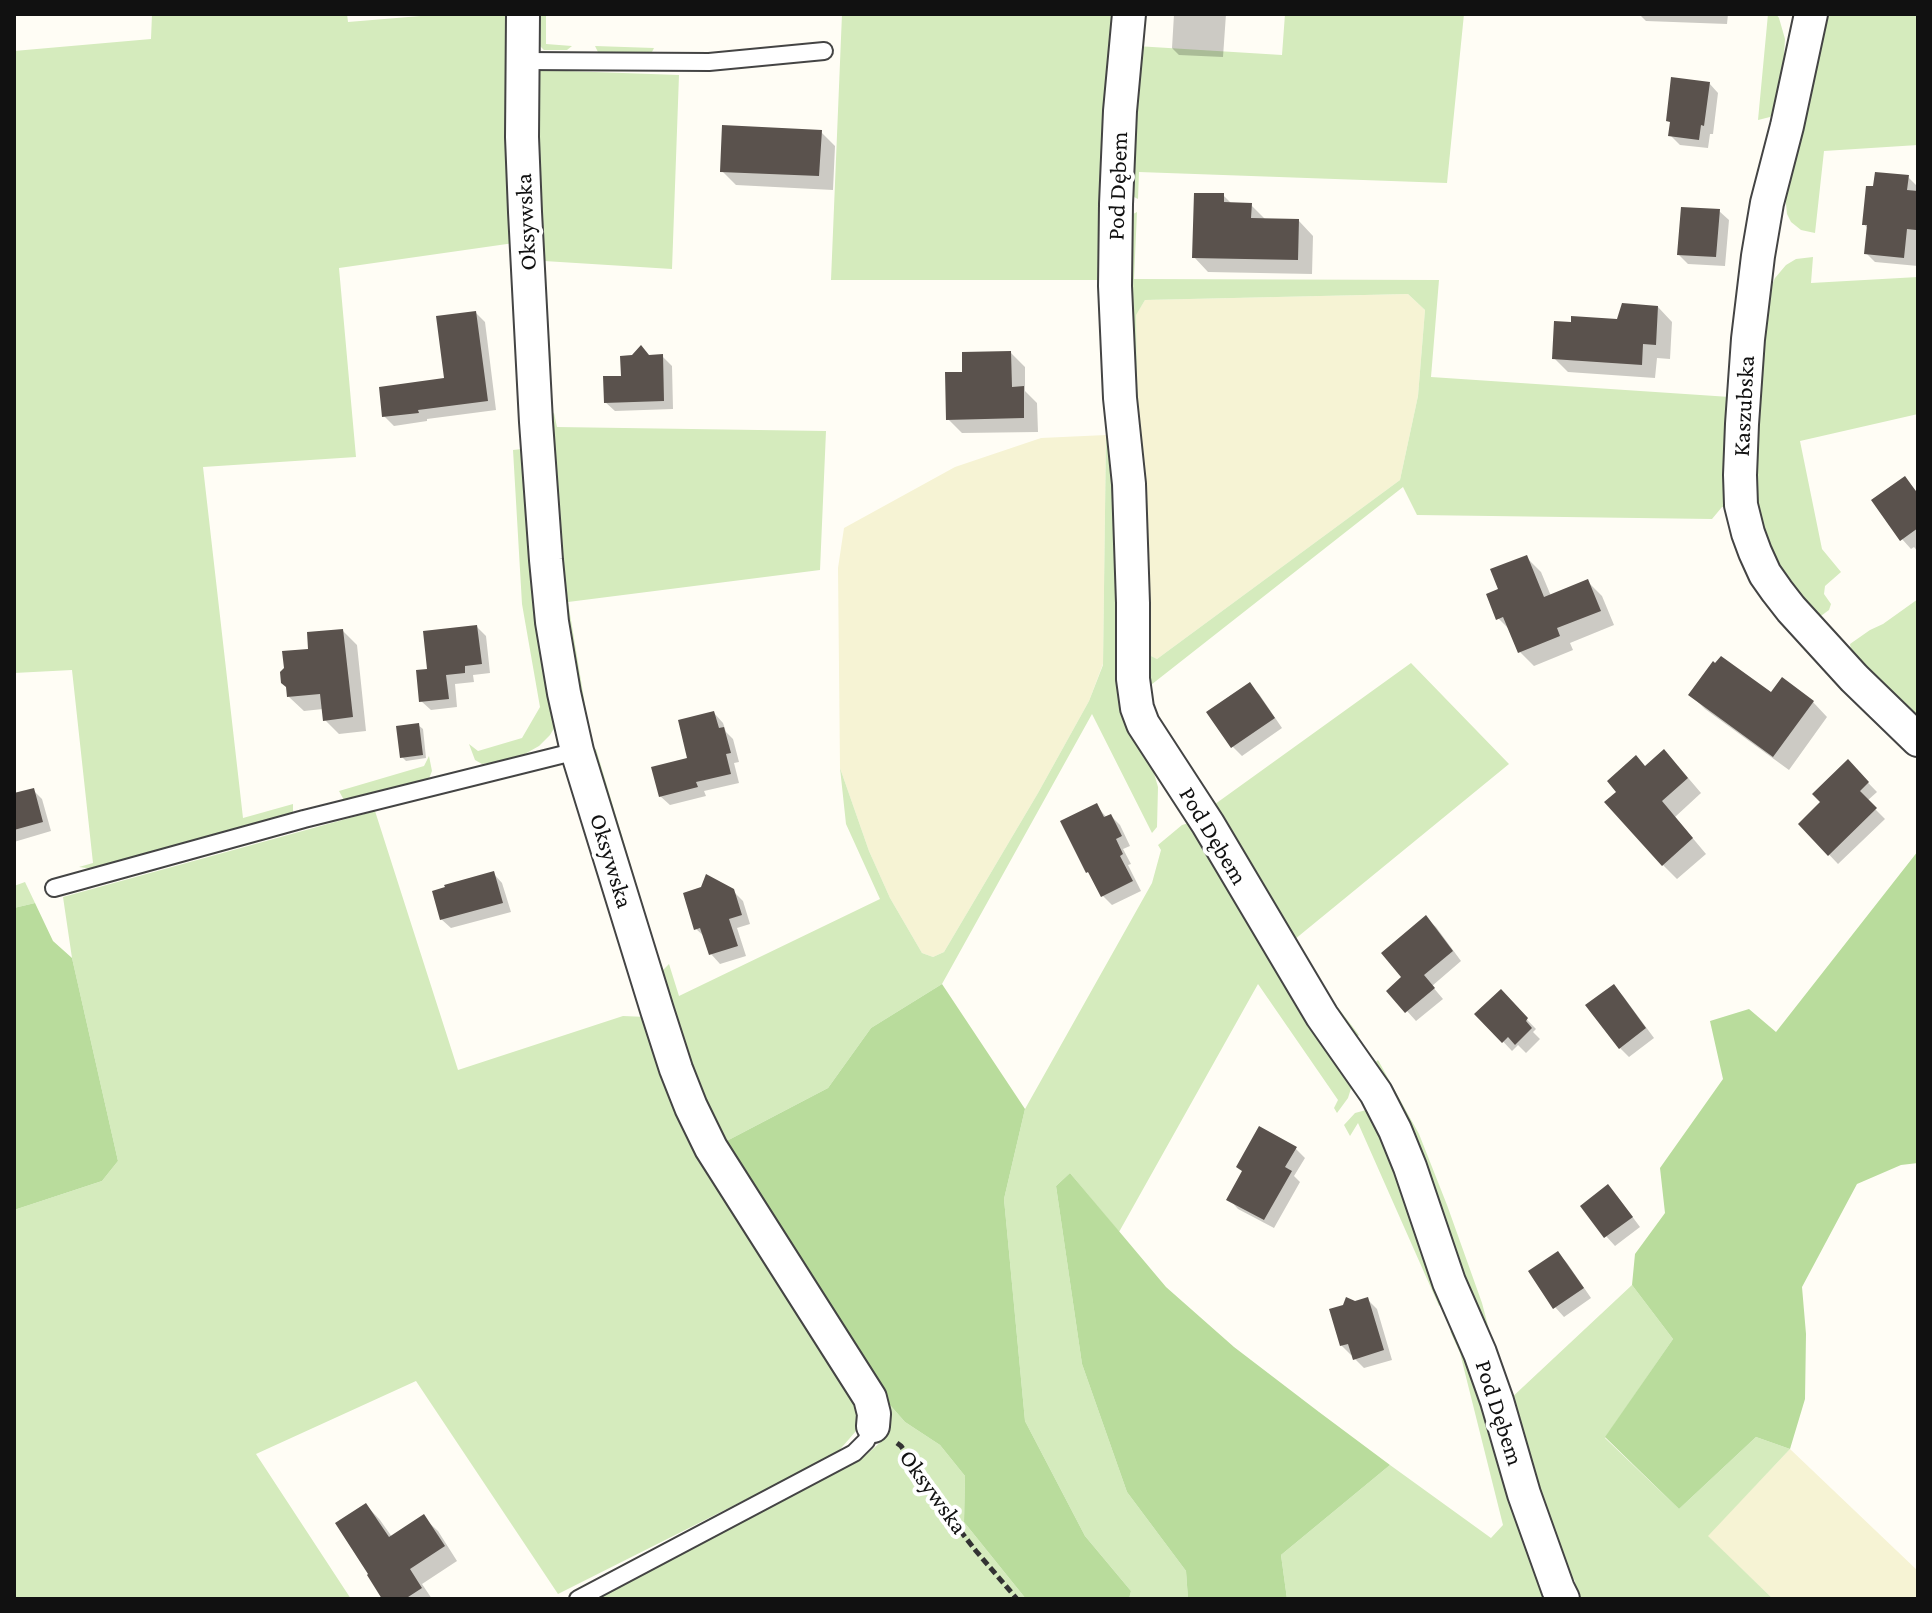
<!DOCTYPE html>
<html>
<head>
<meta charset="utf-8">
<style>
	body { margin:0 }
	#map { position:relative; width:1932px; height:1613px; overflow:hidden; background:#fffdf5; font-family:"Crimson Pro",serif }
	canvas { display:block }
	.frame { position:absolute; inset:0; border:16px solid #111; pointer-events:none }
</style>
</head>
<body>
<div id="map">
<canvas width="1932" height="1613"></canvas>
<div class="frame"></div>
</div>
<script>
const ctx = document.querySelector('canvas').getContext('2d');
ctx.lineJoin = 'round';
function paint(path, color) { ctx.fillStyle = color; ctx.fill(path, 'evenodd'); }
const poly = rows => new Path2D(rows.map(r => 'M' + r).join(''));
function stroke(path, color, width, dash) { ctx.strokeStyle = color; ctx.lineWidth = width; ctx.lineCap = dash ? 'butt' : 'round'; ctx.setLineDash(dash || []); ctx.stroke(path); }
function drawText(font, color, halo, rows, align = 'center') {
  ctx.font = font + ' "Crimson Pro",serif'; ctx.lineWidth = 8; ctx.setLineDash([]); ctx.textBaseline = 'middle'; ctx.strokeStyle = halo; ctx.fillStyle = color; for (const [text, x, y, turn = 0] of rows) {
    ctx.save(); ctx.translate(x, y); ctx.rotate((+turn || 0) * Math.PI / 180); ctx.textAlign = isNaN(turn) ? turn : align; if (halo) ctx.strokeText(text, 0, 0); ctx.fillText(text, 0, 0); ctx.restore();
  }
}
paint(poly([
	[1408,294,1425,310,1418,396,1400,480,1157,659,1141,651,1136,314,1145,300],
	[1106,435,1103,664,1089,701,1038,793,944,952,933,957,922,953,890,898,869,851,840,768,838,568,844,528,955,467,1041,438],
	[1790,1449,1918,1571,1918,1599,1773,1599,1707,1536]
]), '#f6f3d4');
paint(poly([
	[152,14,347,14,348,22,445,14,508,14,514,243,339,268,356,457,203,467,243,818,293,804,293,816,93,869,79,867,93,863,72,670,14,673,14,51,151,39],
	[532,14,546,14,546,44,572,46,567,50,544,50,539,45],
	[842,14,1121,14,1107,280,831,280],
	[1285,14,1464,14,1447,183,1139,172,1138,199,1132,196,1136,46,1282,55],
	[1768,14,1776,14,1779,18,1785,39,1781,105,1770,117,1758,120],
	[1821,14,1918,14,1918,145,1824,151,1815,233,1801,230,1791,222,1787,214,1785,194],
	[595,46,654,48,651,54,598,52],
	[538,70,679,75,672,269,544,261,551,364,544,361,537,259],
	[1137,212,1134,279,1439,280,1431,377,1730,397,1735,506,1722,507,1712,519,1417,515,1403,487,1142,692,1141,651,1157,659,1400,480,1418,396,1425,310,1408,294,1145,300,1136,315,1139,506,1126,306,1131,215],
	[1813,257,1811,283,1918,277,1918,414,1800,441,1822,549,1841,572,1825,586,1824,594,1831,604,1829,610,1818,618,1787,593,1749,504,1768,294,1775,278,1786,265,1796,259],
	[554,413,557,427,826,431,820,570,568,602,588,723,580,722,544,418],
	[1115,435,1151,763,1158,787,1157,827,1152,833,1092,714,942,984,871,1028,828,1088,719,1145,655,978,669,964,679,996,880,899,846,824,840,768,869,851,890,898,922,953,933,957,944,952,1038,793,1089,701,1103,665,1106,436],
	[530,448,556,725,550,735,539,746,523,755,506,760,482,764,475,760,469,744,478,751,522,738,540,707,522,604,513,450],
	[1918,599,1918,727,1852,656,1850,644,1870,630,1883,624],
	[1411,663,1509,764,1289,944,1359,1035,1354,1039,1347,1037,1329,1013,1287,947,1211,807],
	[596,749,652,936,640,934,586,753],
	[429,756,432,771,428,781,345,802,339,791,424,766],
	[375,811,458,1070,623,1016,647,1017,860,1411,856,1431,836,1454,558,1594,416,1381,256,1454,351,1599,14,1599,14,1210,102,1181,118,1161,72,958,63,897],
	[1192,822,1353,1082,1348,1098,1337,1113,1334,1108,1338,1100,1258,984,1119,1232,1070,1173,1056,1186,1082,1364,1127,1492,1186,1571,1188,1599,1129,1599,1131,1591,1085,1536,1025,1421,1004,1199,1025,1109,1152,883,1161,850,1158,845,1182,825],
	[25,882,35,903,14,908,14,886],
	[1378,1060,1419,1134,1447,1205,1482,1303,1508,1401,1632,1285,1673,1339,1605,1438,1679,1509,1756,1437,1790,1449,1708,1536,1773,1599,1576,1599,1575,1581,1547,1543,1370,1067],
	[1370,1109,1379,1115,1445,1300,1439,1306,1358,1123,1350,1136,1344,1125,1355,1113],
	[1450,1331,1460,1337,1556,1599,1287,1599,1281,1555,1390,1465,1491,1538,1503,1525,1460,1353],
	[875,1388,905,1422,940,1445,965,1476,964,1522,1026,1599,594,1599,866,1455,883,1440,885,1420]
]), '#d5ebbd');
paint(poly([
	[1918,851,1918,1163,1901,1165,1857,1184,1802,1287,1806,1334,1805,1399,1790,1449,1756,1437,1679,1509,1605,1437,1673,1339,1632,1285,1635,1254,1665,1213,1660,1168,1723,1079,1710,1021,1749,1009,1776,1032],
	[35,903,53,941,72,958,118,1161,102,1181,14,1210,14,908],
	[942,984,1025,1109,1004,1199,1025,1421,1085,1536,1131,1591,1129,1599,1026,1599,964,1522,965,1476,940,1445,905,1422,875,1388,719,1145,828,1088,871,1028],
	[1070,1173,1166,1287,1234,1347,1319,1412,1390,1465,1281,1555,1287,1599,1188,1599,1186,1571,1127,1492,1082,1364,1056,1186]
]), '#b9dc9c');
paint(poly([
	[1174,14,1226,14,1223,57,1179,55,1172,48],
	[1639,14,1728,14,1727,24,1646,21],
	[1709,83,1718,93,1713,134,1710,134,1708,148,1680,145,1671,136],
	[821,132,835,146,833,190,736,185,722,171],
	[1908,177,1917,186,1918,266,1875,262,1866,253,1868,229,1864,224],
	[1223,195,1232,204,1251,205,1266,220,1299,221,1313,236,1312,274,1208,272,1194,257],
	[1719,211,1729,220,1725,266,1688,264,1679,255],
	[1658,307,1672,322,1670,359,1657,358,1655,378,1568,372,1554,358,1619,321],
	[476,313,485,322,496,410,427,419,427,421,394,426,384,416,446,380],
	[1011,353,1025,367,1025,391,1037,403,1038,432,962,433,948,419,964,373],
	[662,356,672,366,673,409,615,411,605,402,623,378,650,357],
	[1905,478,1918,493,1918,552,1914,547,1911,549,1902,539],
	[1526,557,1541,572,1551,596,1588,582,1602,596,1614,625,1570,643,1573,650,1534,666,1520,652,1512,632,1498,618,1501,590],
	[477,627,486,636,490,673,473,675,474,682,455,684,457,707,431,710,421,701,429,671],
	[343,631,357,645,366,731,339,734,325,720,323,709,304,711,289,697,310,650],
	[1783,680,1813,702,1827,717,1789,770,1705,709,1691,695,1772,695],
	[1249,685,1259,694,1282,728,1242,756,1233,747,1209,713],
	[714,713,723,723,726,732,733,739,739,762,734,763,739,783,704,791,706,796,670,805,660,796,689,760],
	[418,725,423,729,426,758,406,761,402,757],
	[1848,762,1877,792,1867,801,1885,819,1838,864,1800,824,1823,802],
	[1678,766,1701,793,1675,817,1706,854,1677,879,1663,865,1645,768],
	[33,790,42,799,51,831,14,842,14,795],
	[1096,805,1107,818,1111,816,1120,825,1130,846,1123,849,1131,864,1128,865,1141,891,1112,905,1103,896,1094,878,1088,872],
	[493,873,502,883,511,912,451,928,441,919],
	[733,891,743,901,750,924,737,928,746,956,720,964,711,954,706,938,696,929],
	[1426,918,1436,927,1461,961,1432,986,1443,999,1416,1021,1389,991,1404,977],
	[1614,987,1623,996,1654,1038,1629,1057,1620,1048],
	[1500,992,1536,1029,1533,1032,1540,1039,1526,1053,1518,1045,1512,1051,1477,1014],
	[1295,1148,1305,1158,1294,1176,1300,1182,1274,1228,1238,1209,1229,1199,1244,1172],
	[1617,1196,1640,1227,1615,1246,1606,1236],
	[1558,1253,1567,1263,1591,1298,1564,1317,1555,1307],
	[1368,1300,1377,1309,1392,1360,1364,1368,1354,1358,1353,1354,1351,1355,1341,1345,1354,1303],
	[366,1505,380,1520,392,1537,423,1517,438,1531,457,1561,422,1584,432,1599,385,1599]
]), '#0003');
paint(poly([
	[1671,77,1710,82,1704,126,1701,125,1699,140,1668,136,1670,122,1666,121],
	[722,125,822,130,819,176,720,172],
	[1875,172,1909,175,1907,190,1918,191,1916,230,1907,229,1904,258,1864,254,1867,225,1862,225,1866,186,1873,186],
	[1194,193,1224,193,1224,202,1252,203,1251,218,1299,219,1298,260,1192,258],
	[1681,207,1720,209,1716,257,1677,255],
	[1622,303,1658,306,1656,345,1643,344,1642,365,1552,359,1554,321,1571,322,1571,316,1617,319],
	[476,311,488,401,418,410,419,413,382,417,379,387,444,378,436,316],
	[641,345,649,355,663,354,664,401,604,403,603,376,621,376,620,356,632,355],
	[1011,351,1012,387,1024,386,1024,418,946,420,945,372,962,372,962,352],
	[1905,476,1918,494,1918,528,1900,541,1871,500],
	[1527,555,1544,597,1588,579,1601,611,1557,628,1560,636,1518,653,1503,617,1496,620,1486,594,1498,589,1490,569],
	[477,625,482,664,465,666,465,673,446,675,449,699,419,702,416,670,427,669,423,631],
	[343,629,353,717,323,721,320,694,287,697,286,687,281,683,280,672,284,668,282,651,308,649,307,632],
	[1721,656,1771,692,1782,677,1814,701,1773,757,1688,695,1713,661,1715,663],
	[1250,682,1275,718,1231,748,1206,712],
	[714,711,719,728,724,727,731,753,726,754,731,774,696,782,698,787,659,797,651,767,687,758,678,720],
	[419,723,423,755,400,758,396,726],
	[1664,749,1688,778,1662,801,1693,838,1662,866,1604,802,1616,792,1607,781,1636,755,1645,766],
	[1848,759,1869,782,1860,791,1877,808,1828,856,1798,824,1820,802,1812,794],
	[34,788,43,822,14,830,14,793],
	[1097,803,1104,817,1111,814,1122,836,1116,839,1123,854,1120,856,1133,881,1101,897,1088,872,1086,873,1060,821],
	[494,871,503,903,440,920,432,891,445,887,444,885],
	[706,874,734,889,742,915,729,919,738,946,709,955,700,928,694,930,683,893,701,887],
	[1426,915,1453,951,1424,975,1435,988,1405,1013,1386,991,1401,977,1381,953],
	[1614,984,1646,1028,1619,1049,1585,1005],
	[1501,989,1528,1018,1526,1021,1532,1028,1515,1045,1508,1037,1502,1043,1474,1014],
	[1259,1126,1297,1147,1285,1167,1292,1171,1264,1220,1226,1200,1242,1171,1236,1167],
	[1608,1184,1633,1217,1604,1238,1580,1206],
	[1558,1251,1584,1288,1553,1309,1528,1271],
	[1346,1297,1355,1301,1368,1297,1384,1350,1353,1360,1348,1344,1340,1346,1329,1309,1343,1305],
	[366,1503,389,1537,424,1514,445,1546,410,1569,422,1588,405,1599,382,1599,367,1575,368,1574,335,1523]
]), '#5a524d');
const service = poly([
	[522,61,709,62,824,51],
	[54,888,304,819,577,751],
	[578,1599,854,1453,866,1441,873,1426]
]);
const minor = poly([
	[523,14,522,137,525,212,536,422,546,560,552,622,564,693,577,751,657,1010,676,1069,691,1107,711,1148,870,1398,874,1414,873,1426],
	[1129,14,1120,111,1116,204,1115,286,1120,398,1129,484,1133,603,1133,679,1137,708,1143,724,1208,824,1322,1016,1376,1093,1395,1130,1410,1167,1449,1282,1480,1353,1497,1401,1524,1494,1558,1589,1563,1599],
	[1811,14,1787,126,1767,203,1758,256,1748,339,1742,424,1740,475,1741,505,1748,533,1755,552,1765,574,1777,591,1791,609,1854,678,1918,740]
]);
stroke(service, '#444', 20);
stroke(minor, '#444', 36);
stroke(poly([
	[897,1443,901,1446,945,1511,976,1551,1017,1599]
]), '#333', 5, [8, 4]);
stroke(service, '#fff', 16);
stroke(minor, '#fff', 32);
drawText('24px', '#111', '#fff', [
	["Pod Dębem",1118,186,-88],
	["Oksywska",526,222,-93],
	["Kaszubska",1744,406,-87],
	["Pod Dębem",1213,836,59],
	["Oksywska",611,861,73],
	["Pod Dębem",1499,1413,72],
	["Oksywska",933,1492,54]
]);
</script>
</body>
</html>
